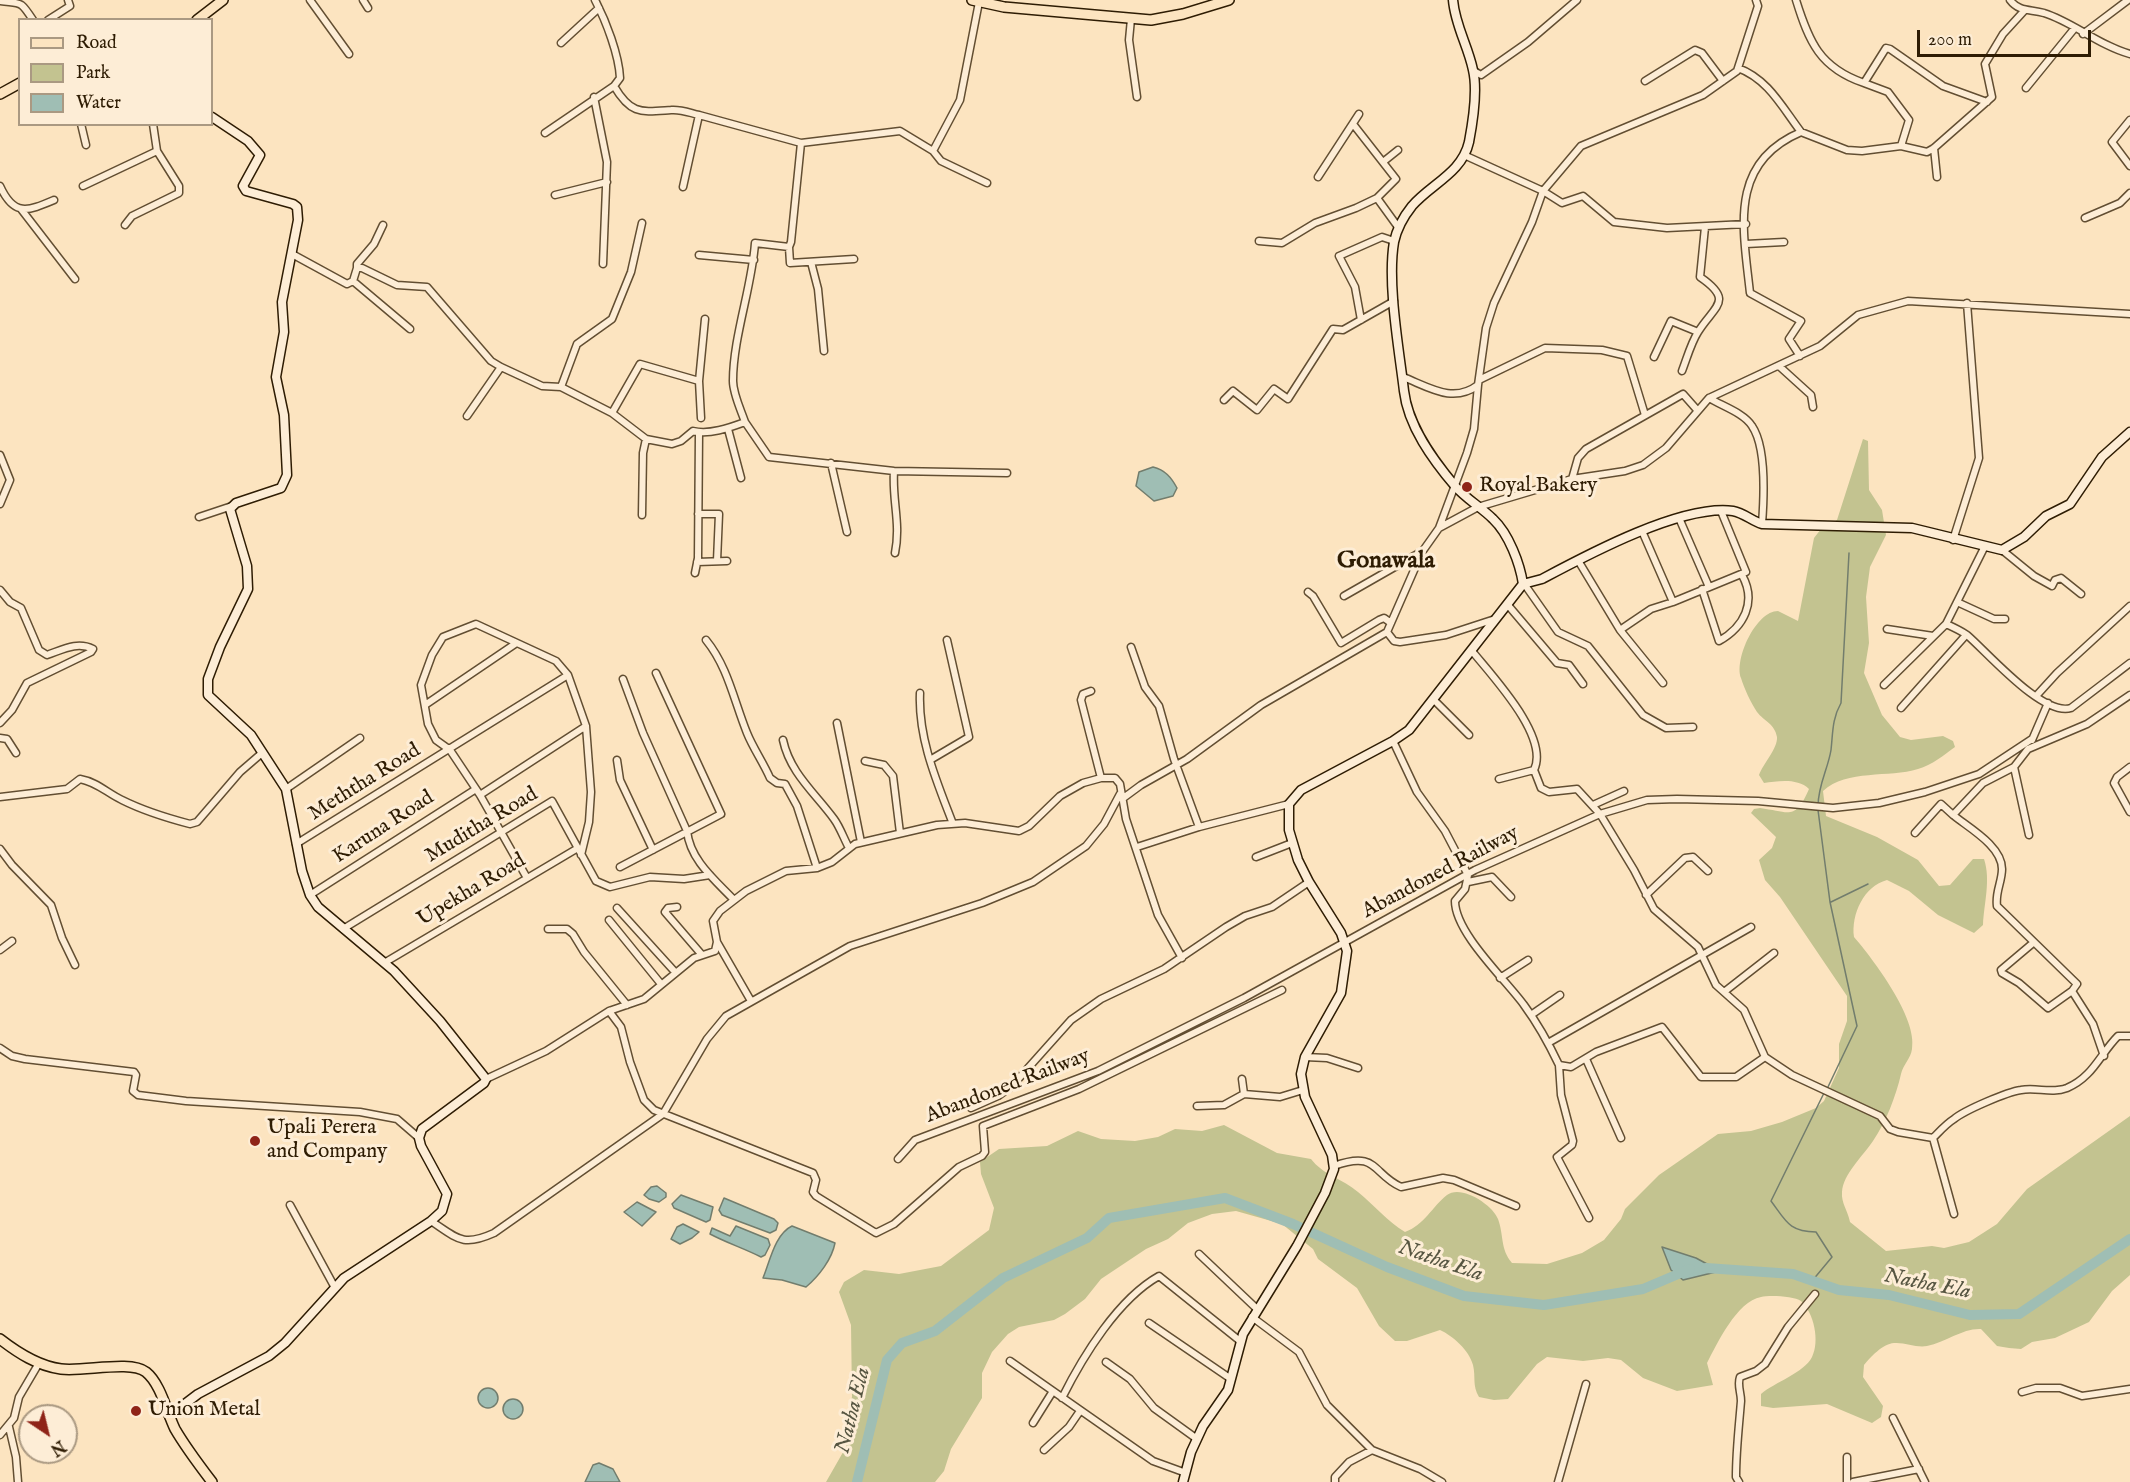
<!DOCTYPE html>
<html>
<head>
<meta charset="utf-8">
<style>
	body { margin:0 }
	#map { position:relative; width:2130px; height:1482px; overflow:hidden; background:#fce4c0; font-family:"IM FELL English",serif }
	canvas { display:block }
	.legend { position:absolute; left:18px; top:18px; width:195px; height:108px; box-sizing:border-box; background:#fdedd6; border:2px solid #aa9982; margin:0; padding:8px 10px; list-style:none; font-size:18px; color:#2e1c03 }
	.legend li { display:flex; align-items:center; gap:12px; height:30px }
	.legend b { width:30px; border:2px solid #aa9982 }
	.north { position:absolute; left:18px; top:1404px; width:60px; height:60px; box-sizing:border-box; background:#fdedd6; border:2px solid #aa9982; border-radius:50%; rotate:145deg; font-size:16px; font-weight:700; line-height:24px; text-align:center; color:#2e1c03 }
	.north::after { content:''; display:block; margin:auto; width:21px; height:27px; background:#8f2418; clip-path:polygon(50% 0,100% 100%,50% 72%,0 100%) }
	.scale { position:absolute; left:1917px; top:30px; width:174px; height:27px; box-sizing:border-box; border:3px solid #2e1c03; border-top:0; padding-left:8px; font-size:18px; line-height:21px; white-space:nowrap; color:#2e1c03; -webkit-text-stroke:4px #fdedd6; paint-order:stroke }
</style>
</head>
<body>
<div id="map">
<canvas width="2130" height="1482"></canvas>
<ul class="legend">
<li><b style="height:8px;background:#fce4c0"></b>Road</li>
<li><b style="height:16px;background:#c3c390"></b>Park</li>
<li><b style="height:16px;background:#9fbeb4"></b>Water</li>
</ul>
<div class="north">N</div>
<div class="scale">200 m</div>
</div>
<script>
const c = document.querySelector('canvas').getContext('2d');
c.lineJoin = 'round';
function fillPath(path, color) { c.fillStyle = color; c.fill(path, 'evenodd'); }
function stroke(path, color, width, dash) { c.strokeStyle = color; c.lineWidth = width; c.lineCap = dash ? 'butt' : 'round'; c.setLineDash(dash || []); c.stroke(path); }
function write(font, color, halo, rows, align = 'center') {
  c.font = font + ' "IM FELL English",serif'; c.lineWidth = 6; c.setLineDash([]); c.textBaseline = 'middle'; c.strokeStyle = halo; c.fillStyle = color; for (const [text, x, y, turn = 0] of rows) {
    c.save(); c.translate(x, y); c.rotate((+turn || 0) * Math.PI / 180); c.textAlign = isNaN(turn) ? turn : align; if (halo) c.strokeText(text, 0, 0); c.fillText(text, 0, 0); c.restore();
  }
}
const green = new Path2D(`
	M1863,439L1868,441L1869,490L1882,510L1886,535L1870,567L1866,597L1869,643L1864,673L1882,715L1900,737L1911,740L1943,736L1953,741L1955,747C1944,755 1932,765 1918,769C1889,778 1847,769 1823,791L1826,816L1877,837L1918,860L1939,886L1950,885L1973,859H1984C1991,880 1984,903 1983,925L1974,933L1938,915L1909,891L1887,880C1864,886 1851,914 1854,937C1873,959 1918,1018 1912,1049C1911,1058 1903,1065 1901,1074C1896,1096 1886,1122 1873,1141C1863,1156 1843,1174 1842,1192C1841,1203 1848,1211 1850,1222L1886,1251L1932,1246L1944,1248L1969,1242L1997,1224L2027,1189L2130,1116V1275L2112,1291L2089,1322L2055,1338L2032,1342L2021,1349L2009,1348L1997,1346L1981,1329C1963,1328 1946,1342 1927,1346C1916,1348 1905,1342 1894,1343C1882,1344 1871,1357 1864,1365L1863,1377L1883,1406L1881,1417L1872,1423L1827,1404L1773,1408L1761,1406V1394C1775,1382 1804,1373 1812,1357C1820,1341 1814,1313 1801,1301C1794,1296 1769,1295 1761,1297C1737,1301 1717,1344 1707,1363L1713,1385L1677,1391L1643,1378L1621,1360L1608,1358L1583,1361L1547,1357L1537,1364L1508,1399L1494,1400L1479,1397C1472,1385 1476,1378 1473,1365C1469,1350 1453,1336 1440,1330L1407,1341H1395L1379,1326L1357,1288L1318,1259L1313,1249L1282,1224L1236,1211L1212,1214L1188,1223L1168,1239L1146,1249L1101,1279L1085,1299L1065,1314L1054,1320L1019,1327L1008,1334L992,1352L982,1373V1398L951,1449L944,1471L935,1482H826L846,1447V1420L852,1397L851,1325L839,1292L844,1282L864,1270L899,1274L941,1266L989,1230L994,1208L981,1174L980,1162L999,1149L1047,1146L1078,1131L1101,1139L1135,1141L1158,1137L1175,1129L1202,1131L1224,1125L1277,1153L1311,1159C1323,1175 1343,1179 1358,1192C1374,1205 1387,1221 1405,1232C1424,1225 1432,1207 1447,1195C1461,1184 1493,1205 1498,1219C1504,1235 1500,1249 1512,1263L1547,1264L1582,1253L1604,1240L1621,1219L1625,1209L1659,1175L1718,1134L1751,1131L1782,1122L1816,1108L1824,1101L1839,1068V1044L1847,1021V996L1780,897L1765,880L1759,860L1772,848L1776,837L1751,813L1754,809L1760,808C1790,812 1795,821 1809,789C1798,778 1778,781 1764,783L1759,775C1763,764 1778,748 1777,737C1775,724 1764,721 1757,712C1751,703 1744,688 1741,678C1734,659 1756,611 1778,611L1798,621L1814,538L1821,529L1837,520Z`);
const water = new Path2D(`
	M1153,467C1165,470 1171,477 1177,488L1173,496L1154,501L1136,486L1139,472Z
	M657,1186L666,1193V1197L659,1202L649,1199L644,1195L651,1187Z
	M681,1195L713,1207L710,1220L706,1222L674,1208L672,1204Z
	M724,1198L774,1219L778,1223L776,1230L770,1233L722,1215L719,1210Z
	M637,1202L656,1212L642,1226L624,1212Z
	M683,1224L699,1232L692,1238L680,1244L671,1239L677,1227Z
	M736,1226L768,1239L770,1245L765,1255L761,1257C743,1248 727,1243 710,1234L712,1228L730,1236Z
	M792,1226L835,1243C832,1259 819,1276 806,1287L782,1280L763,1278C770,1261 775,1234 792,1226Z
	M1662,1247L1696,1258L1720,1271L1683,1280L1671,1270Z
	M478 1398a10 10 0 1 1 20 0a10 10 0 1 1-20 0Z
	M503 1409a10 10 0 1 1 20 0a10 10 0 1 1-20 0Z
	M599,1463L613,1469L620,1482H585L593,1465Z`);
const stream = new Path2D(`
	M1818,806C1818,785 1828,769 1831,750C1833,732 1832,719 1841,703L1849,553
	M1818,810L1830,902L1857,1026L1827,1089
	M1831,902L1868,884
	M1812,1281L1832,1257L1816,1232C1789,1232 1786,1221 1771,1201L1824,1093`);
const river = new Path2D(`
	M1706,1268L1793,1274L1839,1290L1889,1295L1970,1315L2019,1314L2130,1239
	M857,1482L887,1360L902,1343L935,1331L1003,1278L1087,1238L1109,1218L1225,1198L1293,1224L1387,1267L1464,1296L1544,1305L1643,1289L1690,1269`);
const street = new Path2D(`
	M310,0L349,54
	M363,0L368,8
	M1796,0C1809,42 1820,68 1864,83L1886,48L1890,49L1943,86L1987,102
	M2010,0C2019,12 2030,9 2044,13C2073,22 2098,45 2130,54
	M0,1C22,4 20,0 33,20
	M979,2L960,100L933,151L941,161L987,183
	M1131,19L1129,40L1137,97
	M48,20L70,6L68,0
	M2083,34L2128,0
	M561,43L599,8
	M1738,68C1768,79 1782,107 1801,132
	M1474,71L1481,75L1528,42L1577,0
	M1645,81L1695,50L1702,53L1723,81
	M1864,83L1888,92L1909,120L1901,146
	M614,86C631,115 641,112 671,110C681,109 690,113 699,115
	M2026,88L2074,29
	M594,97L607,162L603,264
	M2130,120L2112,142L2130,166
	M81,124L86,145
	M1353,124L1396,179L1377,198L1398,227
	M545,133L614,86L620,78C619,55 606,21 595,0
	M801,143L900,131L933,151
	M1934,148L1937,177
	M1464,155L1543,191L1562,203L1583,196L1614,222L1667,228L1746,224
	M1383,162L1398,150
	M1318,177L1359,114
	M0,186C14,217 28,211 54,200
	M83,186L157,151
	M555,195L607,182
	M21,209L75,279
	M2085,218L2120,203L2130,193
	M125,225L132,216L179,193V186L157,151L153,124
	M1259,241L1282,243L1315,223L1356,208L1377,198
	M1746,244L1784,242
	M789,247L790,263L854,259
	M292,254L347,284L353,281L357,268H362L397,285L427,287L491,361L501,367L542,386L561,387L612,413L646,439L672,444L681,441L693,431C709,435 729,428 745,422C741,410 733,394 733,381C733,337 752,287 755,243L789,247L791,242L801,143L699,115L683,187
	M699,255L754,260
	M811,262L818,289L824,351
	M357,268V264L374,244L383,225
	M353,281L410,329
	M1361,320L1355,287L1339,256L1382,237L1394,241
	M1800,356L1789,339L1801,321L1750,293C1743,228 1728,163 1801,132L1847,150L1862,151L1901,146L1927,152L1934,148L1992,97L1985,64L2003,34L2024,11
	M1654,357L1671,321L1698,332
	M1779,366L1811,395L1813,407
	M1682,371C1687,358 1691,343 1698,332C1714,306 1735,301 1700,277L1705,227
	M1403,377C1429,387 1453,404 1478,385L1486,328L1494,303L1532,222L1543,191L1581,146L1703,95L1737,71L1758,6L1756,0
	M1479,380L1545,348L1602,350L1627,356L1645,415
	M561,387L577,344L612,319L631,272L642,223
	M1709,398C1722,406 1744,413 1752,426C1767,448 1764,498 1762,524
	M1224,400L1233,391L1257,410L1274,389L1288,399L1333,329L1343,330L1394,301
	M612,413L640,364L699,381
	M467,416L501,367
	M701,418L699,381L705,319
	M745,422L769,457L894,471L1007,473
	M728,429L741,478
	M0,455L10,480L0,504
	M831,463L847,532
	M894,471C892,501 901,523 895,553
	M1572,479L1578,458L1586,449L1683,394L1698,411
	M698,514H719L717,561
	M642,515L643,453L646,439
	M199,517L232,506
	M1679,518L1709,587
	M1439,528L1467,453L1474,429L1478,385
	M1642,531L1673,602L1746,572L1721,511
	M1953,540L1979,458L1967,303
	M1984,548L1946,624C1953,627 1961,631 1967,635C1988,653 2043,717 2071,708L2130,663
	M2002,550L2034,576L2052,586L2055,580L2061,578L2081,594
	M697,562L727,561
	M1579,562L1620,630L1663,683
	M695,573L698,558L699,433
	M1525,585L1558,632L1588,646L1643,715L1666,728L1693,727
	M1702,589L1719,641C1744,627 1757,602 1742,575
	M0,590L10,602L21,608L39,650L47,655C62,650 77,641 93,649L91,652L27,683L12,710L0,723
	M1308,592L1313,596L1341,643L1379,620L1384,618L1391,623
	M1344,596L1421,552
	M1957,602L1994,619H2005
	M1507,604L1557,663L1569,665L1583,684
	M1887,629L1933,636
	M1620,630L1651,609L1673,602
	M1387,632L1394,641L1400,642L1446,635L1492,620
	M706,640C728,667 734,701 747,733C753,748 763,762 770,778L777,783L785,784L797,806L817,868
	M1131,647L1145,687L1159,706L1174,759L1199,827
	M1472,651C1493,677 1550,737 1534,770L1541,788L1549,792L1577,789L1600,814L1634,870L1654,909L1698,947L1716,985L1744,1010L1765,1057L1792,1075L1880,1116L1890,1129L1898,1132L1933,1138C1940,1131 1946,1124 1954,1119C1965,1110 2007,1092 2021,1090C2037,1087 2051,1094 2067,1088C2093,1077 2100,1054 2118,1036H2130
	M623,679L643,733L687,831C690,860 715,880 734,900
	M1884,685L1946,624
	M1091,691L1083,694L1081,700L1101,778
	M920,693C918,739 937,782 953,824
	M2037,695L2057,673L2130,606
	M1433,699L1469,735
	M425,705L515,644
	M1901,708L1966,635
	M837,723L861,842
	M0,738L7,739L16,753
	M783,740C790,773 815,793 834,819C840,827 844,839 849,848
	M2032,740L2048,703
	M1393,741L1417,792L1445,831L1468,875L1465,889L1455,901C1455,933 1506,980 1524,1005C1538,1024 1549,1044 1559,1065L1571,1067L1596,1052L1662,1027L1701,1077H1736L1765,1057
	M617,760L620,780L653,850
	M930,760L969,737L947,640
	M865,761L884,765L893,776L900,833
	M2014,767L2029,835
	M2130,767L2117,777L2114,783L2130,812
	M1499,779L1534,770
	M286,789L360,738
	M480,795L586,726
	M0,797L67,789L80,779C97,782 107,793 122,800C144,811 167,818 190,824L197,822L240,772L262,753
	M1122,799L1141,785L1187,759L1261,705L1387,632L1422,552L1439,528L1478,507L1572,479L1625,471L1643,465L1666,448L1709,398L1820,346L1858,315L1908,301L2130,314
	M1593,805L1624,791
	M1915,833L1941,804L1953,815
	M296,844L568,675
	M1137,847L1199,827L1289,804
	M0,849L12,865L51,905L62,938L75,965
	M1256,857L1292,843
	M620,867L721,814L656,673
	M527,878L480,795L450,750L436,740L428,724L421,685L432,655L443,637L476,624L556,661L568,675L586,726L591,792L589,822L581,855
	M1468,882L1492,877L1511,897
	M310,895L476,789
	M1646,895L1685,858L1693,857L1708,871
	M677,907L668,908L665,912L702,955
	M617,908L675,972
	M609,920L661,984
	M343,929L552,801L596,881L610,887L650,877L684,879L710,875
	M548,929H567L573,934L584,952L627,1005
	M717,942L751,1001
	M2033,943L2001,970L2002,973L2019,983L2048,1008L2072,991
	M0,950L12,941
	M384,963L578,848
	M1500,978L1528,960
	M1724,992L1774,953
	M609,1011L621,1027L630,1062L644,1100L654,1110L813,1173L816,1180L813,1192L816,1196L876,1233L894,1224L959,1167L982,1156L985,1152L983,1126L1079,1089L1282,990
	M1531,1015L1560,995
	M1548,1043L1751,927
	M0,1048L12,1056L25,1059L134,1072L136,1075L133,1091L138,1095L186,1101L360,1112L397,1119L419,1138
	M2104,1056L2093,1024L2072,991L2077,984L1997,906C1995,892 2002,882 2002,869C2002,846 1969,828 1953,815L1983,783L2014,767L2028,749L2087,724L2130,695
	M1305,1057L1327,1058L1358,1068
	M1586,1059L1621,1138
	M1559,1065L1561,1095L1573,1141L1572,1145L1557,1157L1589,1218
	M486,1079L546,1051L609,1011L644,999L694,958L715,951L717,942L713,921L720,911L746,891L786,871L817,868L832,862L855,844L937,825L965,823L1019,831L1029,826L1060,796L1083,783L1101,778H1115L1120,784L1126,819L1158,915L1182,958
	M1242,1079L1244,1094L1280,1097L1303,1090
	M1197,1106L1224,1105L1244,1094
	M971,1108L998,1096L1012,1086L1071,1020L1101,999L1164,969L1226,927L1245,916L1272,907L1309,882
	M1933,1138L1954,1214
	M898,1159L915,1140L1098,1071L1244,998L1475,870L1600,814L1647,800L1677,799L1758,801L1833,808L1879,803L1925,792L1979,774L2032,739
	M1334,1166C1378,1150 1372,1174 1401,1187L1443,1178L1454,1180L1516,1206
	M290,1205L334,1286
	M431,1221C458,1239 463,1247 494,1233L663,1114L707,1039L726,1016L850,946L982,903L1033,882L1086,846L1104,824L1120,794
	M1199,1254L1257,1309
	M1252,1317L1299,1352L1327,1405L1372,1450
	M1149,1323L1231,1379
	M1010,1361L1153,1461L1186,1473
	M1106,1362L1130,1379L1154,1408L1197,1439
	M2022,1392L2036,1388H2060L2082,1396L2130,1389
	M1062,1398C1083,1356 1118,1299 1159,1276L1240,1341
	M1893,1418L1925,1482
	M1033,1423L1053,1391
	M9,1427L16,1457L18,1482
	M0,1435L14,1418L19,1397L39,1363
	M1044,1450L1069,1427L1080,1411
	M1335,1482V1477L1349,1462L1372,1450L1420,1469L1442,1482
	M1558,1482L1586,1384
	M1739,1482L1736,1477C1736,1451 1739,1426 1741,1401C1741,1392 1737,1385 1740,1377L1756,1371L1765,1364L1788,1327L1815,1294
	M1847,1482V1457
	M1853,1482L1919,1469`);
const secondary = new Path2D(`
	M1453,0C1455,25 1468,46 1473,70C1478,91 1473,121 1469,142C1462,173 1431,184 1412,206C1404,216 1397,228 1394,242C1387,283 1399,349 1404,391C1408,426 1433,460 1455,486C1466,499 1481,507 1493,519C1509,534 1520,564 1523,584
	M1523,584L1542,579C1587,555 1682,504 1733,511C1744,513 1752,521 1762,524L1912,528L2002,550L2024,537L2046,516L2070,504L2102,457L2130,432
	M169,1416L198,1394L269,1356L285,1343L344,1278L431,1221L442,1211L447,1194L421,1146L419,1138L422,1129L484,1083L486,1079L440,1021L394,971L318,907L310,895L302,871L286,789L251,735L208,695V679L220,647L248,589L247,566L230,509L236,503L281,488L287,475L284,415L276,377L284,332L282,302L298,220L297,207L293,204L246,191L243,186L260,155L248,141L212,117
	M1183,1482L1191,1452L1203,1426L1228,1390L1243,1334L1297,1246L1325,1193L1334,1169L1332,1155L1305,1097L1301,1074L1305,1057L1341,993L1347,951L1341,933L1309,882L1298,860L1289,830V804L1301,790L1393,741L1409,730L1523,584`);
const primary = new Path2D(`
	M972,0L1004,7L1151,20L1183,14L1229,0
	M197,20L223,0
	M0,94L20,83
	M0,1339C18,1353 38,1366 61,1369C84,1372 130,1360 146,1372C161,1384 167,1413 175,1429C186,1448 199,1465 212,1482`);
const markers = [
	[1467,487,6,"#8f2418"],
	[255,1141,6,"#8f2418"],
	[136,1411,6,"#8f2418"]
];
const poiNames = [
	["Royal Bakery",1479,487],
	["Upali Perera",267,1129],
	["and Company",267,1153],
	["Union Metal",148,1411]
];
const streetNames = [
	["Meththa Road",365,783,-32],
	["Muditha Road",482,826,-31],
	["Karuna Road",384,828,-33],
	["Abandoned Railway",1441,873,-28],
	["Upekha Road",472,891,-31],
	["Abandoned Railway",1008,1087,-21]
];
const waterNames = [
	["Natha Ela",1440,1262,19],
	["Natha Ela",1927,1285,11],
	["Natha Ela",854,1411,-76]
];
const quarterNames = [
	["Gonawala",1386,562]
];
fillPath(green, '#c3c390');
fillPath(water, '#9fbeb4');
stroke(water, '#727d6d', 1.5);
stroke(stream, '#727d6d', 1.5);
stroke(river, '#9fbeb4', 10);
stroke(street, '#624e32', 9);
stroke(secondary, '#2e1c03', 11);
stroke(primary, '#2e1c03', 12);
stroke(street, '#fdedd6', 6);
stroke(secondary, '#fdedd6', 8);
stroke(primary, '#fce4c0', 9);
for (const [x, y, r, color] of markers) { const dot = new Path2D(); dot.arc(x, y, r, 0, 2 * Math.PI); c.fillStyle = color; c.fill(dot); stroke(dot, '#fdedd6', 2); }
write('21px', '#2e1c03', '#fdedd6', poiNames, 'left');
write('21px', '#2e1c03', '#fdedd6', streetNames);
write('italic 22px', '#565541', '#fdedd6', waterNames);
write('bold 24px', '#2e1c03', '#fdedd6', quarterNames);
</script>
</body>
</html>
